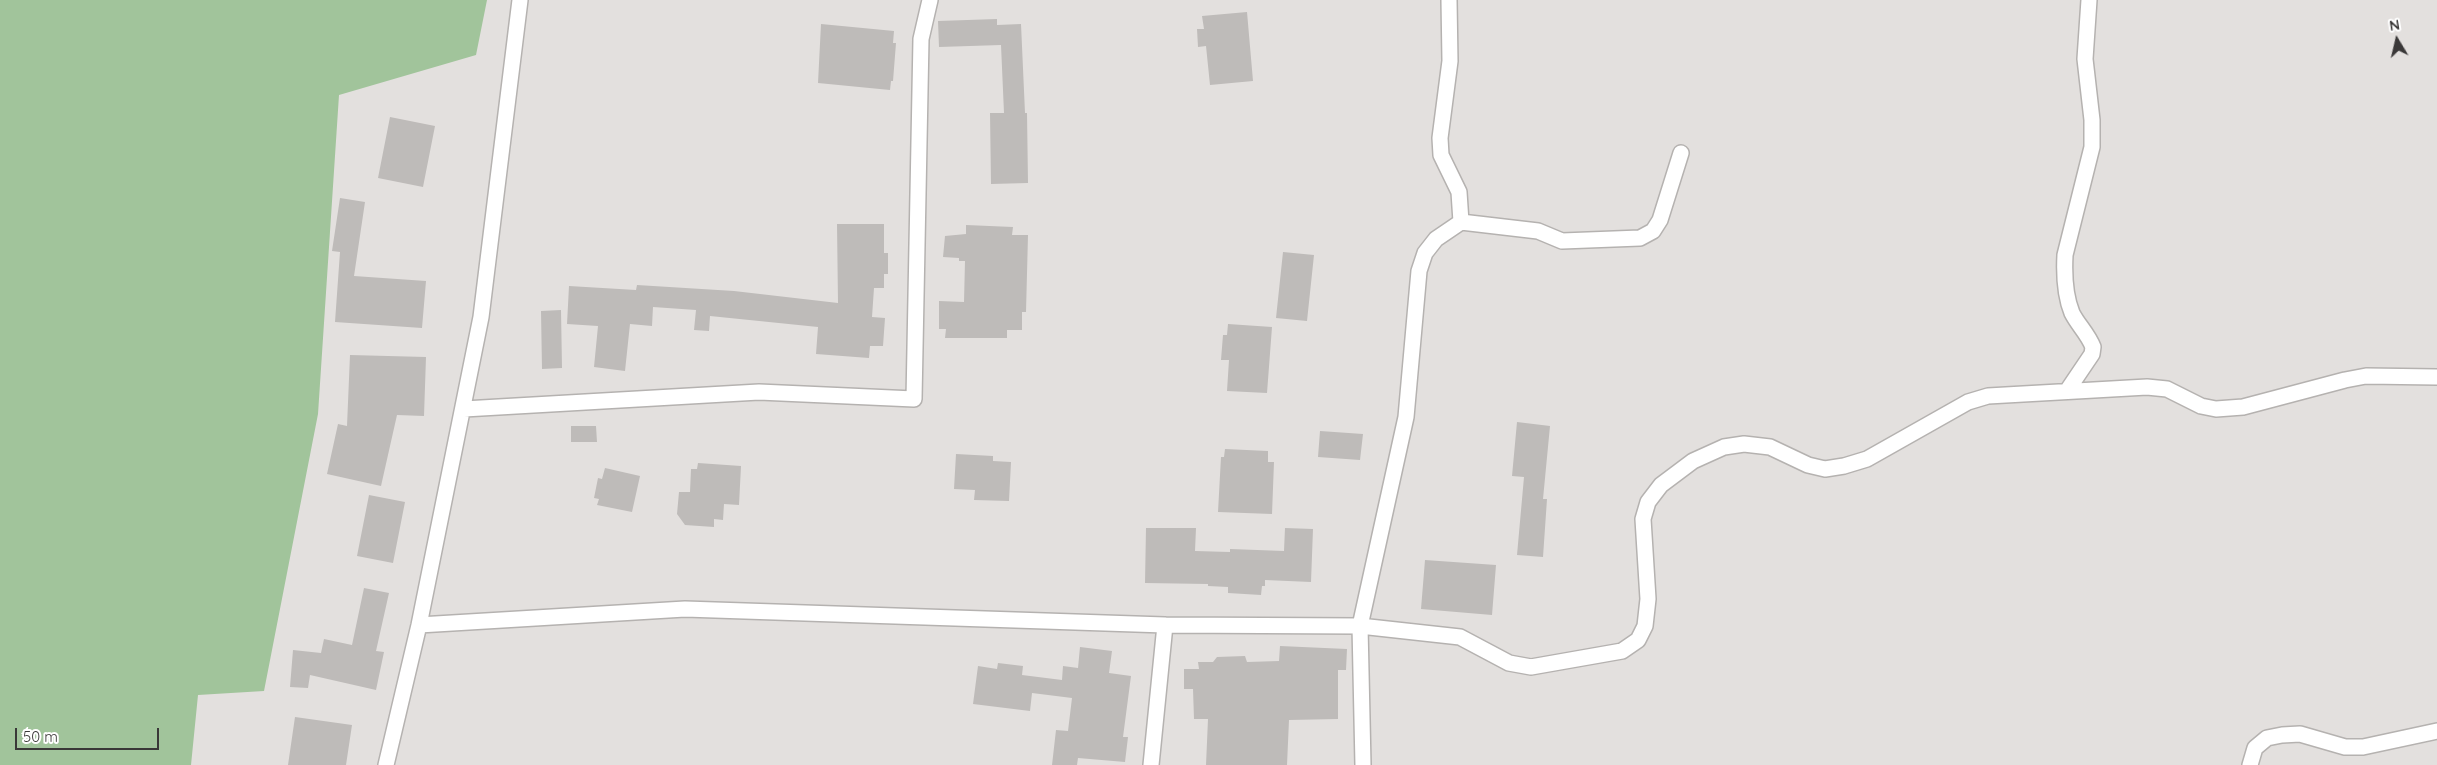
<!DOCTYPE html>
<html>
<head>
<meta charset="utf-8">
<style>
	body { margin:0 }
	#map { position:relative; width:2437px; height:765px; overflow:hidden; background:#e3e0de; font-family:Quicksand,sans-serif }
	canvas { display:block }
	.north { position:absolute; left:2372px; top:15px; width:50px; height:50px; -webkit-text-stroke:4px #fff; paint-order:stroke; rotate:351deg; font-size:14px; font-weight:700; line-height:20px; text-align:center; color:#3a3838 }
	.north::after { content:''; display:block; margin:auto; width:18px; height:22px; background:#3a3838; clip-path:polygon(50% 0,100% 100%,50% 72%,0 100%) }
	.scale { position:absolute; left:15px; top:728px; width:144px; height:22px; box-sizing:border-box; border:2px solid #3a3838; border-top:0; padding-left:6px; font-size:15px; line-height:18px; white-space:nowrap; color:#3a3838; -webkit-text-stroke:4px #fff; paint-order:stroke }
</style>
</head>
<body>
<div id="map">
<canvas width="2437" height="765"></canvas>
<div class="north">N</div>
<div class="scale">50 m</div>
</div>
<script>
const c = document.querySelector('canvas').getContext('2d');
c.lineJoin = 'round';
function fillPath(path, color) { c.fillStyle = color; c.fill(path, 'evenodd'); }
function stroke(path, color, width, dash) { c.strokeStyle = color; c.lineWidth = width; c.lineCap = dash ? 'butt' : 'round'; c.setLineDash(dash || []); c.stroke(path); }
const green = new Path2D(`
	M0,0H487L476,55L339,95L318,414L264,691L198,695L191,765H0Z`);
const building = new Path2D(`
	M1247,12L1253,81L1210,85L1206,46L1198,47L1197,29H1204L1202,16Z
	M997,19V25L1021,24L1025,113H1027L1028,183L991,184L990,113H1004L1001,45L939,47L938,21Z
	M821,24L894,31L893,43H896L893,81H891L890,90L818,83Z
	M390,117L435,126L423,187L378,178Z
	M340,198L365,202L354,276L426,281L422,328L335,322L340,252L332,251Z
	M837,224H884V253H888V274H884V288H874L872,317L885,318L883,346H870L869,358L816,354L818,327L710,316L709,331L694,330L696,310L653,307L652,326L630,324L625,371L594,367L598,326L567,324L569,286L636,290L637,285L734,291L838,303Z
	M966,225L1013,227L1012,235H1028L1026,312H1022V330H1007V338H945L946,329H939V301L964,302L965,261H959V258L943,257L945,236L966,234Z
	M1283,252L1314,255L1307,321L1276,318Z
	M561,310L562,368L542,369L541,311Z
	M1228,324L1272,327L1267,393L1227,391L1229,360H1221L1223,335H1227Z
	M350,355L426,357L424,416L397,415L381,486L327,474L338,424L347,426Z
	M1517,422L1550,426L1543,499H1547L1543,557L1517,555L1524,477L1512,476Z
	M571,426H596L597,442H571Z
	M1320,431L1363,434L1360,460L1318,457Z
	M1225,449L1268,451V462H1274L1272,514L1218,512L1221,457H1224Z
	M956,454L993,456V461L1011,462L1009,501L974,500L975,490L954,489Z
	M698,463L741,466L739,505L724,504L723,520L714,519V527L685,525L677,514L679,492H690L691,469H697Z
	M605,468L640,476L632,512L597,505L599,499L594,498L598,478L602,479Z
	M369,495L405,502L393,563L357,556Z
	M1146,528H1196L1195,551L1230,552V549L1284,551L1285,528L1313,529L1311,582L1265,580V586H1262L1261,595L1228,593V587L1208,586V584L1145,583Z
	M1425,560L1496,565L1492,615L1421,609Z
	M364,588L389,593L376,651L384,652L376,690L310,675L308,688L290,687L293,650L321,653L324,639L352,645Z
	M1280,646L1347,649L1346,670H1338V719L1289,720L1287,765H1206L1208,719H1194L1193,689H1184V669H1199L1198,662H1213L1217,657L1245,656L1247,662L1279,661Z
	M1080,647L1112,651L1109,673L1131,676L1123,737H1128L1125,762L1078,758L1077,765H1052L1056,730L1068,731L1072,698L1032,693L1030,711L973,704L978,666L997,669L998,663L1023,666L1022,675L1062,680L1063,666L1078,668Z
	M295,717L352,725L346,765H288Z`);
const street = new Path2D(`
	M1449,0L1450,61L1440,138L1441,155L1459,192L1461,222
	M2067,391L2092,354L2093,347C2088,334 2078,325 2072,313C2065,296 2064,274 2065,255L2092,147V120L2085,59L2089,0
	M464,409L759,392L914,399L921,39L930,0
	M419,625L685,609L1165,625L1360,626L1460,637L1509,663L1531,667L1622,651L1638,640L1645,626L1648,599L1643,519L1648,502L1661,485L1693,461L1724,447L1744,444L1770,447L1808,465L1825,469L1844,466L1867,459L1968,402L1988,396L2147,387L2167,389L2201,406L2216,409L2243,407L2345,380L2366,376L2437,377
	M386,765L419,625L481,317L520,0
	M1151,765L1165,625
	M1363,765L1360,626L1406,417L1419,271L1425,253L1436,239L1461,222L1538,231L1562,241L1640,238L1653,231L1660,220L1681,153
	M2250,765L2255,748L2267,738L2282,735L2300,734L2345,747H2363L2437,731`);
fillPath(green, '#a1c49b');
fillPath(building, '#bebbb9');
stroke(street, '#b5b2b0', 18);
stroke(street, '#fff', 15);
</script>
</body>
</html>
